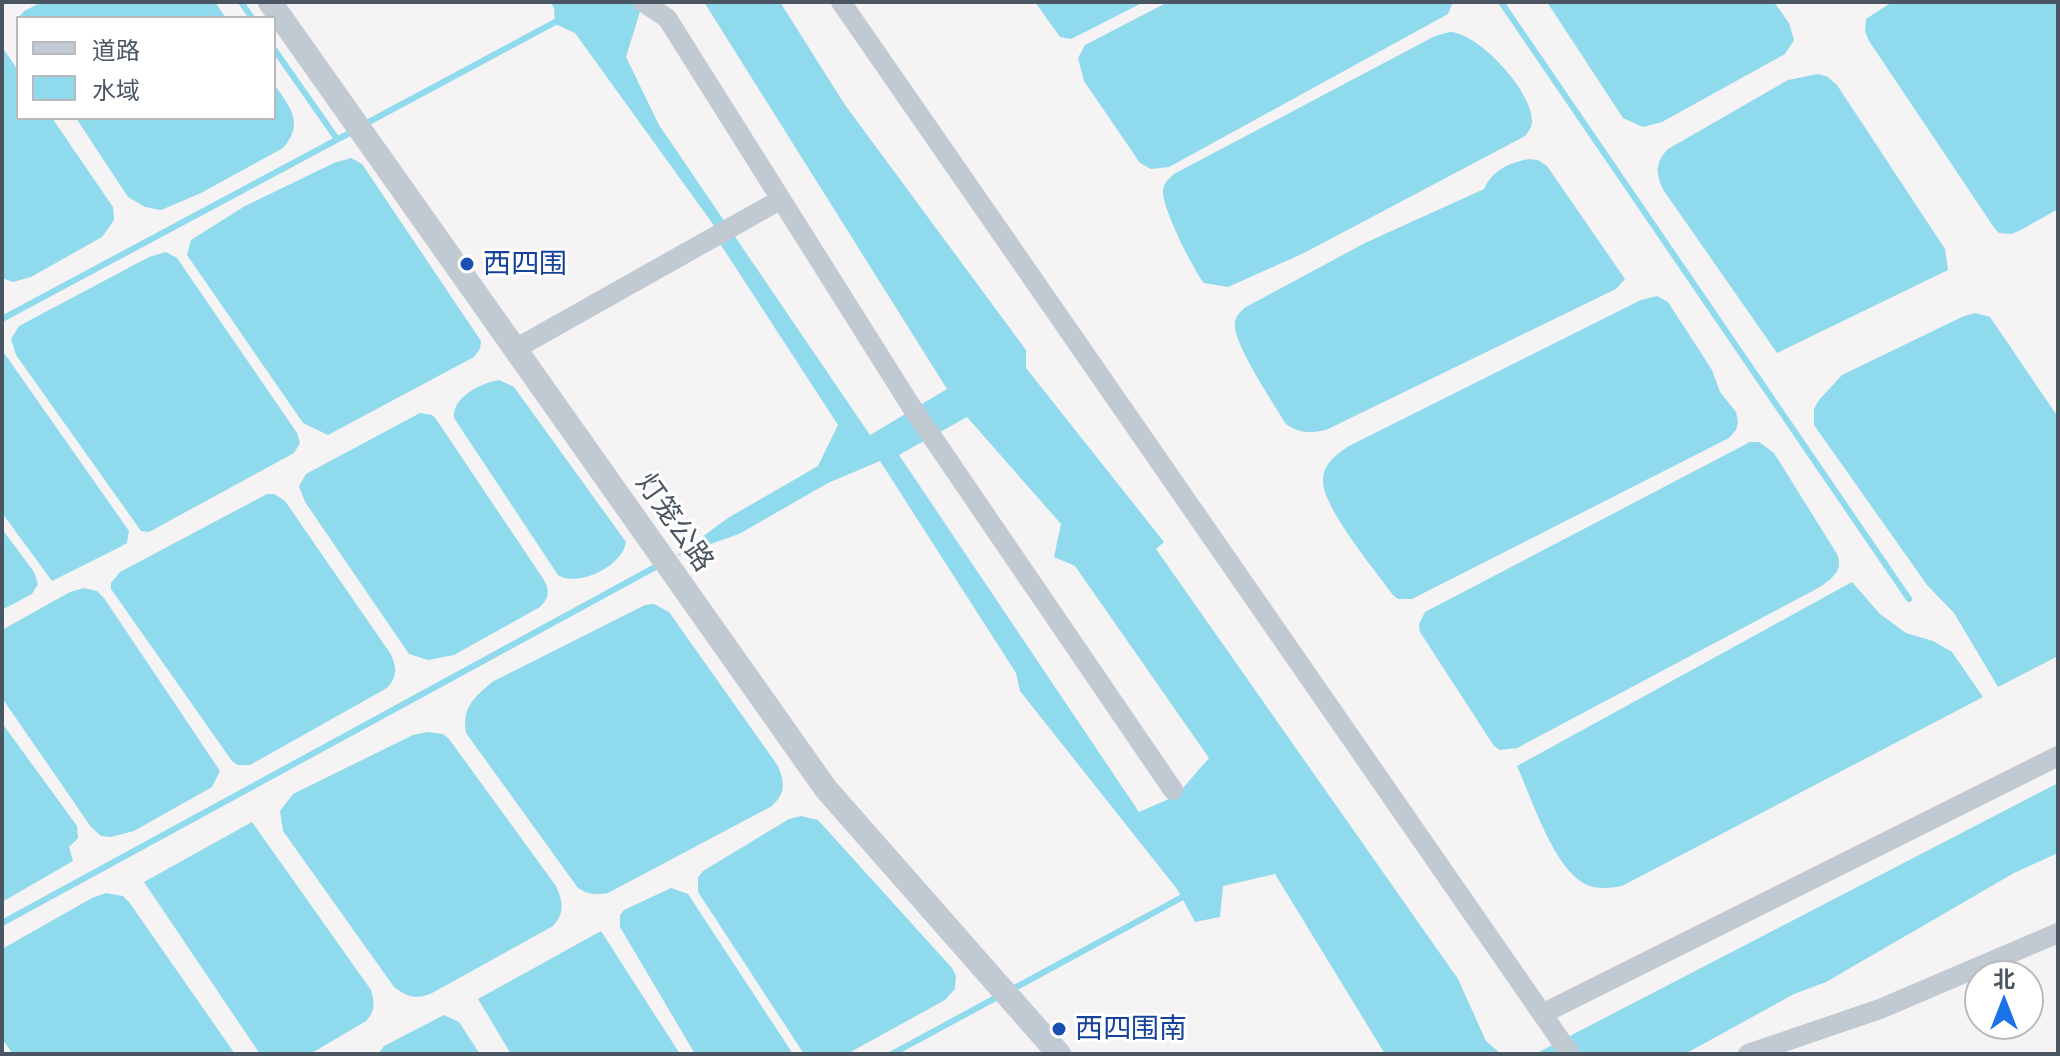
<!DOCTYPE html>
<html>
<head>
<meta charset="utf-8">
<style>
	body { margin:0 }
	#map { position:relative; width:2060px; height:1056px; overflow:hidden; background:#f5f3f3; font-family:Barlow,"Noto Sans SC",sans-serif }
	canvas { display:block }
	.frame { position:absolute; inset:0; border:4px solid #4a5661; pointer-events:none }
	.legend { position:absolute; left:16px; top:16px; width:260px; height:104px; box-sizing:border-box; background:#fff; border:2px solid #b7bbc0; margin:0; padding:10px 14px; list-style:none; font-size:24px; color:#4a5661 }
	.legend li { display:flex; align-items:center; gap:16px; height:40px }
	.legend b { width:40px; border:2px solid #b7bbc0 }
	.north { position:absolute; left:1964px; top:960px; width:80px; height:80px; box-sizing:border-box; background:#fff; border:2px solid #b7bbc0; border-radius:50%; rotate:0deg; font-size:22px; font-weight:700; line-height:32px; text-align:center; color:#4a5661 }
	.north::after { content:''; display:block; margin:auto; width:28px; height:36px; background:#1a73e8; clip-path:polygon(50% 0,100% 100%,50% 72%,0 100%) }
</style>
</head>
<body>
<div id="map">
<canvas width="2060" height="1056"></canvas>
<div class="frame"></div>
<ul class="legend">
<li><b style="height:10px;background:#c1cad2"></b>道路</li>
<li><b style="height:22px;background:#90daee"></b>水域</li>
</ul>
<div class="north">北</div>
</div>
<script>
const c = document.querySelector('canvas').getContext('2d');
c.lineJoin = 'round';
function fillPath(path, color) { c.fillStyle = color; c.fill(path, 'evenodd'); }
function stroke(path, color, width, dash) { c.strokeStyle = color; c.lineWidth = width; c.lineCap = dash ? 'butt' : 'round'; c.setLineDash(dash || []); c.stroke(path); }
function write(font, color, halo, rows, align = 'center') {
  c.font = font + ' Barlow,"Noto Sans SC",sans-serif'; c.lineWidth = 6; c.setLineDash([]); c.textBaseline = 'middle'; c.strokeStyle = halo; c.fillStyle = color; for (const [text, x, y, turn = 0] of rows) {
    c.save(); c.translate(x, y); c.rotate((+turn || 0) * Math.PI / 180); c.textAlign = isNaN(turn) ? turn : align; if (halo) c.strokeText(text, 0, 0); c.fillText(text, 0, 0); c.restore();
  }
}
const water = new Path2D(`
	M42,2H215L226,18H18L24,11Z
	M550,2H643L626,57L659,125L870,435L947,389L704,2H780L845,105L1026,350V368L1164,542L1156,549L1458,979L1486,1041L1501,1054H1385L1275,874L1223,886L1220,917L1195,922L1177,889L1020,691L1016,673L880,461L828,483L739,534L676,556L728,518L818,466L838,425L719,242L715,227L575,33L555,24L554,8ZM967,417L1061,524L1054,557L1075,566L1209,758L1176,796L1139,812L899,455Z
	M1035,2H1144L1071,39L1060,37Z
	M1168,2H1453L1448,14L1169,167L1151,169L1140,163L1084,81L1078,58L1085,45Z
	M1547,2H1774L1789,23L1794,40L1785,54L1662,122L1643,127L1623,118Z
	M1892,2H2058V209L2021,230L2011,234L1999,233L1995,229L1869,41L1865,31L1866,19Z
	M1450,32C1479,33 1531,91 1532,119C1533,126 1529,131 1525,136L1304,253L1228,287L1204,283C1193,269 1161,206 1163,190C1164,182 1169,179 1174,174L1435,36Z
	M2,47L18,70V118H52L113,207L114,220L102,237L31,277L13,282L2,278Z
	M1818,74L1828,77L1837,85L1945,249L1948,270L1777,353L1664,191C1656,175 1654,163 1668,149L1788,80Z
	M274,84C290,107 305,123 283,148L201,193L161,210L145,207L128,197L76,118H274Z
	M351,158L362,164L481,341L480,349L474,357L328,435L303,423L187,255L191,240L245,206L334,163Z
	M1529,159L1538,160L1547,166L1625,279L1616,289L1326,430C1310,433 1300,434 1286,424C1275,405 1231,341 1235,322C1236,315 1241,311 1246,307L1365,243L1484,189C1493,170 1508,163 1529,159Z
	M166,252L177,258L297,433L300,443L294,453L149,532L141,531L16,355L11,339L19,326L149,257Z
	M1657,296L1668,302L1712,370L1720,392L1736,412L1738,422L1736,430L1729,438L1412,599H1398L1393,595C1376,571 1321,506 1323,479C1324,463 1337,454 1349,446L1641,300Z
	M1975,313L1990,317L2058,417V656L1998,687L1954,613L1927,585L1814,425V409L1819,400L1842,375L1964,316Z
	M2,350L129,531L127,543L120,547L52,581L2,513Z
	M499,380L514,387L626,542C623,566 578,588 558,575L454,418C452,397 481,383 499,380Z
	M420,413L432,415L436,419L544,580C550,591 549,598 540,607L454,655L428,660L409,654L305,502L299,486L306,474Z
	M1750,442H1759L1774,453L1837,554C1844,571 1832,578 1820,587L1517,748L1500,750L1494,746L1420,632L1419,624L1425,612Z
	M267,494H274L285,501L390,653C397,667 398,676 387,688L250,765H238L232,761L111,589V583L120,572Z
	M2,529L34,572L38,584L32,594L2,610Z
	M1852,582L1880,614L1906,633L1933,641L1952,652L1983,697L1622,886C1610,888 1597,890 1585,884C1553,867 1532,799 1517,766Z
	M84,588L97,591L104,598L220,771L212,787L134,831L111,837L101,836L91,827L2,698V630L70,592Z
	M654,604L669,612L778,766C785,784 786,792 772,806L608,893C596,895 589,895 578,888L466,733C462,707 473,699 492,682L645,605Z
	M2,723L77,826L78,838L69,847L73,861L2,902Z
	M427,732L443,734L449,739L556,886C563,902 565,913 553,926L434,992C418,1000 408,998 394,987L283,831L280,811L293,794L413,735Z
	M2058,783V853L2014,873L1826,982L1794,994L1685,1054H1535Z
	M801,816L818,820L952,968L956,976L955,989L945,1000L847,1054H804L698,892V877L703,871L789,819Z
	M252,822L371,990C375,1003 375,1012 366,1021L310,1054H260L144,882Z
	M671,888L688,894L793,1054H695L620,927V915L624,910Z
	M106,893L123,896L129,902L235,1054H13L2,1039V949L92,898Z
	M601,931L680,1054H511L478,999Z
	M444,1015L459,1022L480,1054H378L384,1046Z`);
const stream = new Path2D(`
	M241,2L252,18
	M1501,2L1909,599
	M274,49L337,139
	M365,124L559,20
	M2,319L355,130
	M2,923L659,565
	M1011,990L1188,894
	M892,1054L1001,995`);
const minor = new Path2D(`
	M643,2L667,18L911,406L1173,790
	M841,2L1570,1054
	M515,349L778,201
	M1544,1013L2058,756
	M1748,1054L1880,1009L2058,933`);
const tertiary = new Path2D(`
	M270,2L826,789L1059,1054`);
const markers = [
	[467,264,8,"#1a4fb4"],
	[1059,1029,8,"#1a4fb4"]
];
const transitNames = [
	["西四围",483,264],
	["西四围南",1075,1029]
];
const streetNames = [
	["灯笼公路",675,522,55]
];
fillPath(water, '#90daee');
stroke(stream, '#90daee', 6);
stroke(minor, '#c1cad2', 20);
stroke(tertiary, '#c1cad2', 24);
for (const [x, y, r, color] of markers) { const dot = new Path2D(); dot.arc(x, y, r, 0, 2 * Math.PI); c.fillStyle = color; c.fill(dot); stroke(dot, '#fff', 3); }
write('28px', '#164399', '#fff', transitNames, 'left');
write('28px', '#4a5661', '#fff', streetNames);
</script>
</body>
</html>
